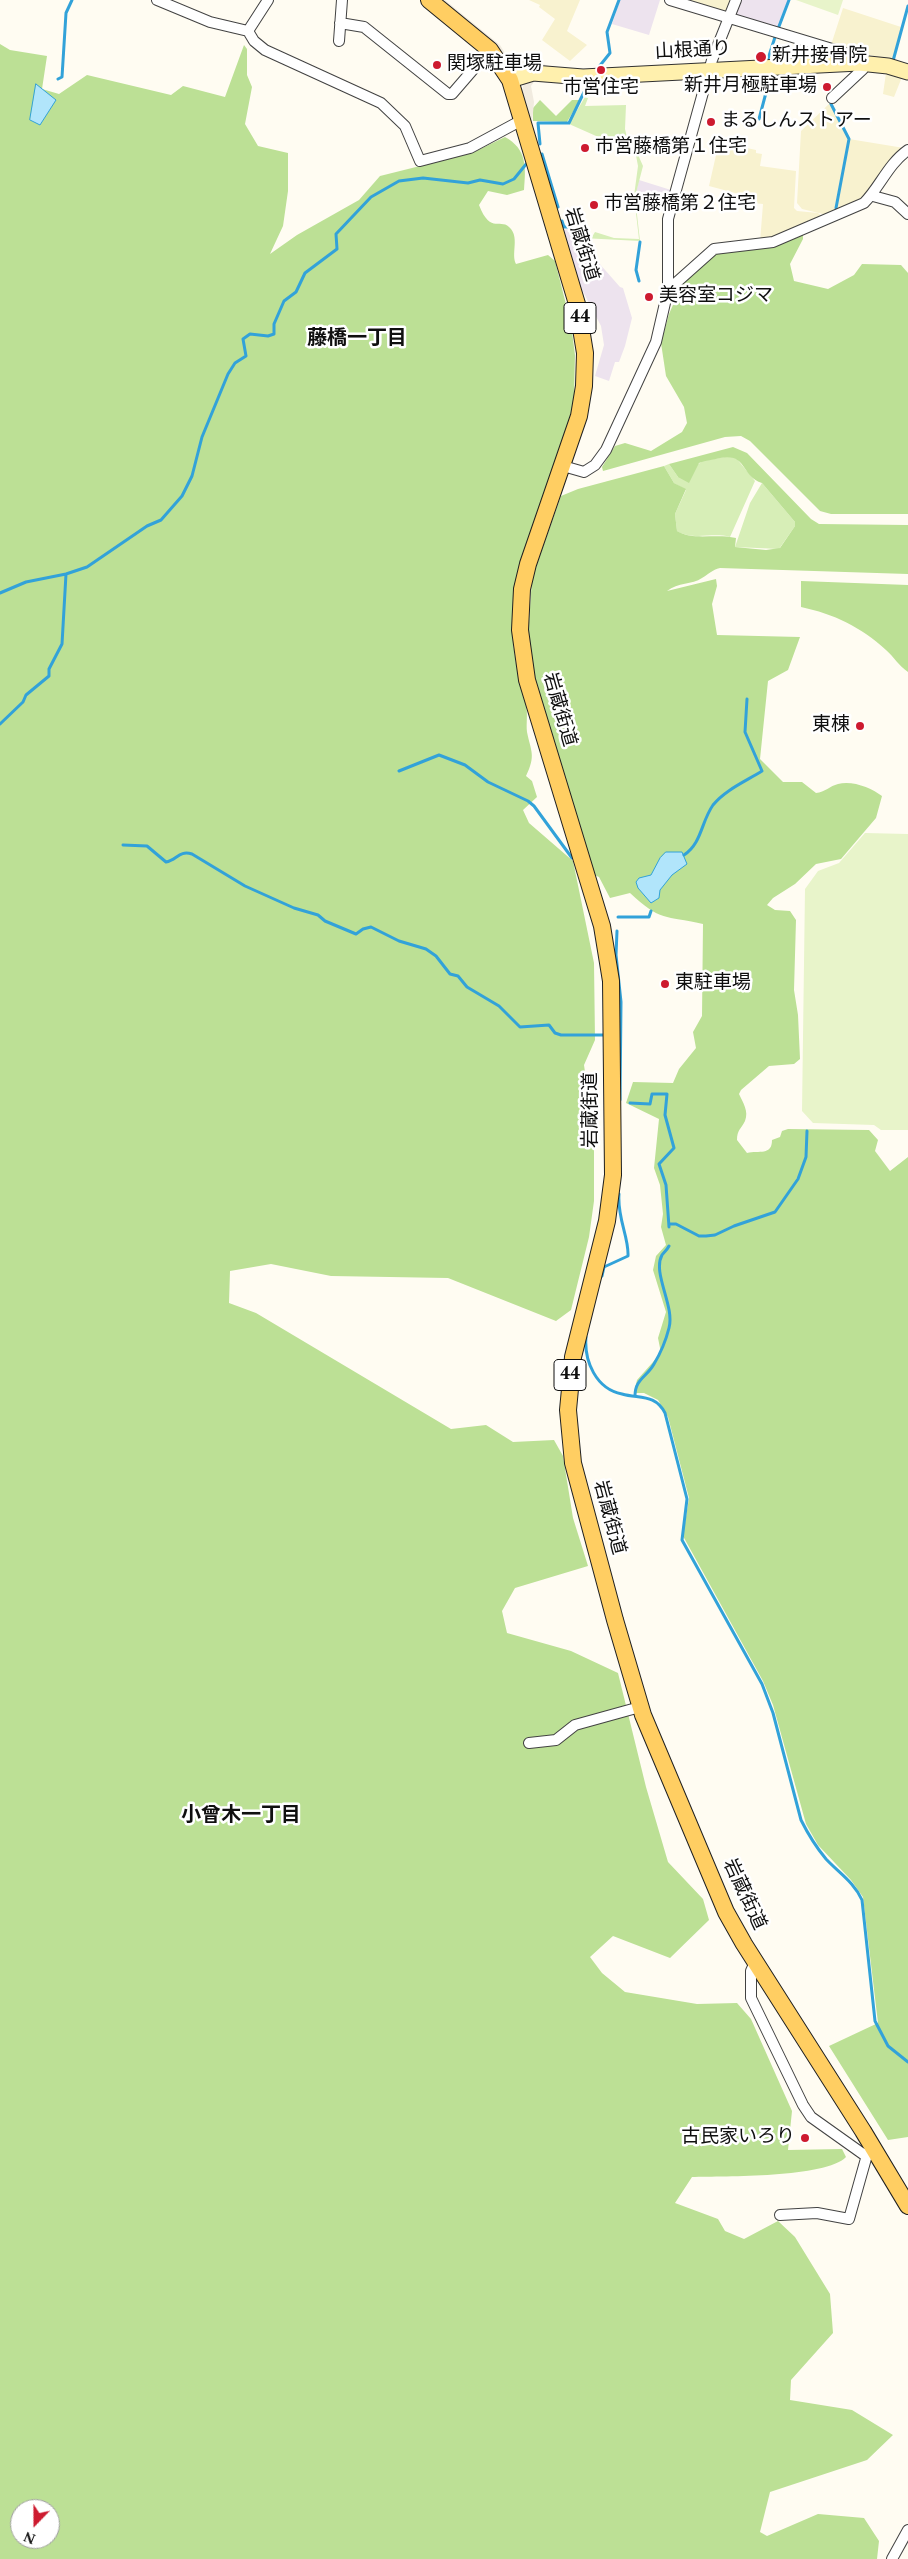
<!DOCTYPE html>
<html>
<head>
<meta charset="utf-8">
<style>
	body { margin:0 }
	#map { position:relative; width:908px; height:2559px; overflow:hidden; background:#fffcf2; font-family:Spectral,serif }
	canvas { display:block }
	.north { position:absolute; left:10px; top:2499px; width:50px; height:50px; box-sizing:border-box; background:#fff; border:1px solid #9f9f9f; border-radius:50%; rotate:202deg; font-size:14px; font-weight:700; line-height:20px; text-align:center; color:#0f0f0f }
	.north::after { content:''; display:block; margin:auto; width:18px; height:22px; background:#cd1a2f; clip-path:polygon(50% 0,100% 100%,50% 72%,0 100%) }
</style>
</head>
<body>
<div id="map">
<canvas width="908" height="2559"></canvas>
<div class="north">N</div>
</div>
<script>
const c = document.querySelector('canvas').getContext('2d');
c.lineJoin = 'round';
function fillPath(path, color) { c.fillStyle = color; c.fill(path, 'evenodd'); }
function stroke(path, color, width, dash) { c.strokeStyle = color; c.lineWidth = width; c.lineCap = dash ? 'butt' : 'round'; c.setLineDash(dash || []); c.stroke(path); }
function write(font, color, halo, rows, align = 'center') {
  c.font = font + ' Spectral,"Noto Sans JP",serif'; c.lineWidth = 5; c.setLineDash([]); c.textBaseline = 'middle'; c.strokeStyle = halo; c.fillStyle = color; for (const [text, x, y, turn = 0] of rows) {
    c.save(); c.translate(x, y); c.rotate((+turn || 0) * Math.PI / 180); c.textAlign = isNaN(turn) ? turn : align; if (halo) c.strokeText(text, 0, 0); c.fillText(text, 0, 0); c.restore();
  }
}
const industrial = new Path2D(`
	M620,0H660L649,35L612,24Z
	M742,0H788L777,29L738,17L737,13Z
	M639,180L671,190L665,211L637,209L635,197Z
	M569,229L620,287L623,288L632,318L625,346L619,362H615L609,381L595,376L604,345L601,326L578,282L561,230Z`);
const farmland = new Path2D(`
	M529,0H580L567,31L587,45L570,61L542,40L555,19L539,7L540,5Z
	M680,0H731L727,11L723,12Z
	M843,8L901,27L893,61L831,45Z
	M886,73L902,77L894,97L883,94Z
	M830,103L848,139L834,212L827,215L802,209L797,203L801,131Z
	M849,139L904,148L863,200L836,212Z
	M719,142L756,150V153L762,154L760,166L796,171L794,208L797,211L818,213L823,217L760,242L763,204L753,203L750,197L709,186Z`);
const green = new Path2D(`
	M585,97L588,98L585,106L626,105L625,129L630,151L569,124Z
	M634,145H640L639,157L643,166L635,197L640,241L582,238L579,235L592,237L595,232L614,238L639,239L634,196L638,166Z
	M730,456L737,459L755,481L730,537C712,532 693,541 677,531L675,514L686,490L674,483L664,466L669,464L678,477L703,461Z
	M762,483L795,522V526L779,549L735,547L750,503Z`);
const forest = new Path2D(`
	M0,44L10,50L47,56L42,89L59,94L87,75L171,95L183,86L225,97L244,45L247,49V75L252,87L245,124L258,146L288,153V191L283,226L270,254L297,235L359,200L380,176L472,153L505,137C527,149 526,167 524,190L507,195L488,191L479,205C491,236 501,216 511,229C519,239 511,254 516,264L548,255L555,261L571,324L575,355L574,397L571,417L519,566C512,596 510,626 515,657C517,674 523,689 526,705C528,714 526,723 527,732C531,752 536,755 526,776L532,781L537,797L523,810L529,823L573,861L594,963L595,1040L584,1065L588,1093L594,1110V1201L589,1237L571,1310L556,1321L448,1278L331,1276L271,1264L230,1271L229,1303L256,1313L451,1429L486,1425L513,1442L554,1440L563,1456L573,1518L588,1566L515,1588L502,1611L507,1633L571,1651L618,1673L646,1787L668,1862L703,1899L709,1920L670,1958L613,1936L590,1957L602,1973L625,1992L697,2004L737,2003L751,2019L792,2111L788,2150L842,2149L846,2157C826,2178 724,2176 692,2177L675,2203L718,2219L725,2231L744,2239L778,2221L795,2237L830,2294L833,2333L791,2380L790,2400L852,2410L893,2435L867,2460L770,2492L760,2532L767,2536L818,2514L864,2518L879,2541L877,2559H0ZM20,2509H50V2539H20Z
	M540,100L556,116L572,100H580L567,122L533,121V108Z
	M803,233V239L790,264L794,281L828,289L854,275L862,264L901,265L908,273V514H831L820,511L750,441L741,436L725,437L603,471L602,467L615,446L625,443L651,451L682,432L687,423L684,407L666,376L661,343L669,314L683,282L712,254Z
	M733,447L747,453L811,519L819,524L908,525V574L720,568C712,570 709,574 702,578C692,585 678,582 667,591L716,579L717,586L712,604L717,635L800,637L788,670L768,681L760,759L783,782H802L816,793C825,792 830,786 838,784C852,780 872,788 882,796L876,818L841,859L816,864L795,884L773,898L767,905L775,910L790,911L796,920L794,990L798,1015L800,1059L794,1064L769,1066L741,1090L739,1094C743,1103 749,1111 745,1121C741,1129 737,1130 737,1140L747,1153C759,1150 772,1156 772,1140L780,1137L782,1131L788,1129L869,1130L878,1140L875,1151L890,1171L908,1157V2137L888,2140L829,2046L878,2023L863,1897L851,1880L818,1845L806,1824L773,1705L763,1681L683,1536L689,1498L668,1417L658,1400L644,1393H634L637,1380L661,1353L658,1338L666,1312L653,1270L656,1256L666,1245L661,1227L663,1214L660,1185L654,1168L659,1119L626,1103L633,1082L673,1083L679,1069L696,1048L693,1032L702,1016L703,924C664,915 661,922 630,893L610,898L599,877L592,874L537,690L528,638L532,578L561,496L578,489L664,466L674,483L686,489L675,514L677,531C693,541 716,533 736,538L735,547L766,550L780,548L795,526V522L762,483C740,476 748,453 720,458C713,460 706,460 699,463L689,483L678,477L669,464Z
	M801,581L908,585V672C899,666 894,657 886,650C861,627 834,614 801,607Z`);
const pitch = new Path2D(`
	M796,0H843L838,15Z
	M865,833L908,834V1130H881L874,1125L813,1123L802,1111L805,889L818,871L839,863Z`);
const plaza = new Path2D(`
	M445,0L500,45L508,58L513,54L555,68L511,67L443,2Z
	M529,79L591,82L585,85L534,82L531,86L534,102L531,134L522,90L524,83Z`);
const water = new Path2D(`
	M36,84L56,100L40,125L30,120Z
	M666,852H682L687,864L672,875L660,890L659,898L651,903L638,888L636,882L639,878L651,875L660,858Z`);
const stream = new Path2D(`
	M778,29L789,0
	M893,61L908,6
	M767,62L776,34
	M598,68L610,53L607,32L619,0
	M58,79L62,77L66,13L72,0
	M831,104L849,139L836,208
	M759,119L767,89L761,85L764,75
	M540,144L538,123H569L587,86
	M542,154L558,207
	M562,221L564,227H570L579,239
	M639,281L636,270L640,242
	M0,593L26,582L66,574L87,567L147,526L161,520L182,496L192,476L202,437L228,374L235,363L246,356L243,339L250,334L268,336L274,334V324L284,301L296,292L305,273L337,249L336,234L371,197L399,181L423,178L468,183L480,180L503,184L514,179L527,163
	M0,724L23,702L26,695L49,676V669L62,644L66,574
	M399,771L439,755L465,765L488,782L528,801L534,806L572,858
	M123,845L147,846L166,862C177,860 179,850 192,854L245,886L294,908L318,915L325,921L356,934L363,929L371,927L399,941L426,949L436,956L450,974L458,976L467,987L499,1006L520,1027L549,1025L555,1033L561,1035H603
	M684,855C702,843 701,822 713,805C725,790 746,781 762,771L745,732L747,699
	M618,917H649L651,911
	M617,931L616,955L621,1002L620,1100
	M630,1103L650,1104L652,1094H667L665,1115L674,1148L659,1164L666,1185L669,1227
	M669,1224H676L699,1236H706L715,1235L734,1226L775,1212L798,1179L806,1157L807,1131
	M602,1276L604,1267L628,1256C629,1237 617,1218 619,1194
	M586,1337C584,1361 596,1389 622,1394C640,1399 655,1394 665,1413L687,1499L682,1540L762,1684L773,1713L801,1820C808,1834 816,1847 826,1859C839,1873 854,1882 862,1900L875,2021L888,2046L908,2062
	M635,1396C635,1379 647,1377 654,1364C660,1354 666,1340 669,1328C675,1306 652,1273 662,1255C664,1252 667,1250 669,1246`);
const street = new Path2D(`
	M157,0L210,22L248,31L254,41L265,50L381,103L405,126L420,161L470,148L522,120
	M670,0L852,55L864,64L863,69L832,98
	M340,23L364,27L448,94H452L490,50
	M248,31L268,0
	M339,41L342,0
	M873,196L895,202L908,214
	M668,290L714,249L773,242L864,203C880,187 888,164 908,150
	M563,466L584,472L595,465L606,450L656,342L668,290V219L712,60L736,0
	M529,1743L556,1740L575,1725L640,1707
	M755,1962L751,1971V1998L803,2105L811,2117L863,2154L877,2153
	M780,2215L817,2213L849,2219L867,2155
	M892,2559L908,2530`);
const secondary = new Path2D(`
	M510,80L533,73L583,77L859,63L888,66L908,72`);
const primary = new Path2D(`
	M429,0L490,50L510,80L577,304L585,353L584,386L579,416L528,564L522,589L520,630L527,680L602,926L611,981L613,1175L607,1221L573,1357L568,1410L573,1463L615,1620L643,1715L726,1912L744,1944L863,2131L908,2206`);
const markers = [
	[761,57,6,"#cd1a2f"],
	[437,65,5,"#cd1a2f"],
	[601,70,5,"#cd1a2f"],
	[827,87,5,"#cd1a2f"],
	[711,122,5,"#cd1a2f"],
	[585,148,5,"#cd1a2f"],
	[594,205,5,"#cd1a2f"],
	[649,297,5,"#cd1a2f"],
	[860,726,5,"#cd1a2f"],
	[665,984,5,"#cd1a2f"],
	[805,2138,5,"#cd1a2f"]
];
const shields = [
	[580,318,32],
	[570,1375,32]
];
const shieldNames = [
	["44",580,318],
	["44",570,1375]
];
const streetNames = [
	["山根通り",693,52,-3],
	["岩蔵街道",580,245,73],
	["岩蔵街道",558,710,74],
	["岩蔵街道",592,1110,-90],
	["岩蔵街道",608,1518,75],
	["岩蔵街道",743,1895,65]
];
const poiNames = [
	["新井接骨院",772,57],
	["関塚駐車場",447,65],
	["新井月極駐車場",817,87,"right"],
	["市営住宅",601,89,"center"],
	["まるしんストアー",721,122],
	["市営藤橋第１住宅",595,148],
	["市営藤橋第２住宅",604,205],
	["美容室コジマ",659,297],
	["東棟",850,726,"right"],
	["東駐車場",675,984],
	["古民家いろり",795,2138,"right"]
];
const neighbourhoodNames = [
	["藤橋一丁目",357,340],
	["小曾木一丁目",241,1817]
];
fillPath(industrial, '#ede3ee');
fillPath(farmland, '#f8f2cf');
fillPath(green, '#d7eeb7');
fillPath(forest, '#bce095');
fillPath(pitch, '#e8f4ca');
fillPath(plaza, '#f1ebdf');
fillPath(water, '#b1e5fb');
stroke(water, '#32a2d9', 1);
stroke(stream, '#32a2d9', 3);
stroke(street, '#424242', 12);
stroke(secondary, '#313131', 17);
stroke(primary, '#202020', 18);
stroke(street, '#fff', 10);
stroke(secondary, '#fff0ad', 15);
stroke(primary, '#ffce62', 16);
for (const [x, y, r, color] of markers) { const dot = new Path2D(); dot.arc(x, y, r, 0, 2 * Math.PI); c.fillStyle = color; c.fill(dot); stroke(dot, '#fff', 2); }
for (const [x, y, w] of shields) { const box = new Path2D(); box.roundRect(x - w / 2, y - 15.5, w, 31, 4); c.fillStyle = '#fff'; c.fill(box); stroke(box, '#0f0f0f', 1); }
write('bold 18px', '#0f0f0f', null, shieldNames);
write('19px', '#0f0f0f', '#fff', streetNames);
write('19px', '#0f0f0f', '#fff', poiNames, 'left');
write('bold 20px', '#0f0f0f', '#fff', neighbourhoodNames);
</script>
</body>
</html>
